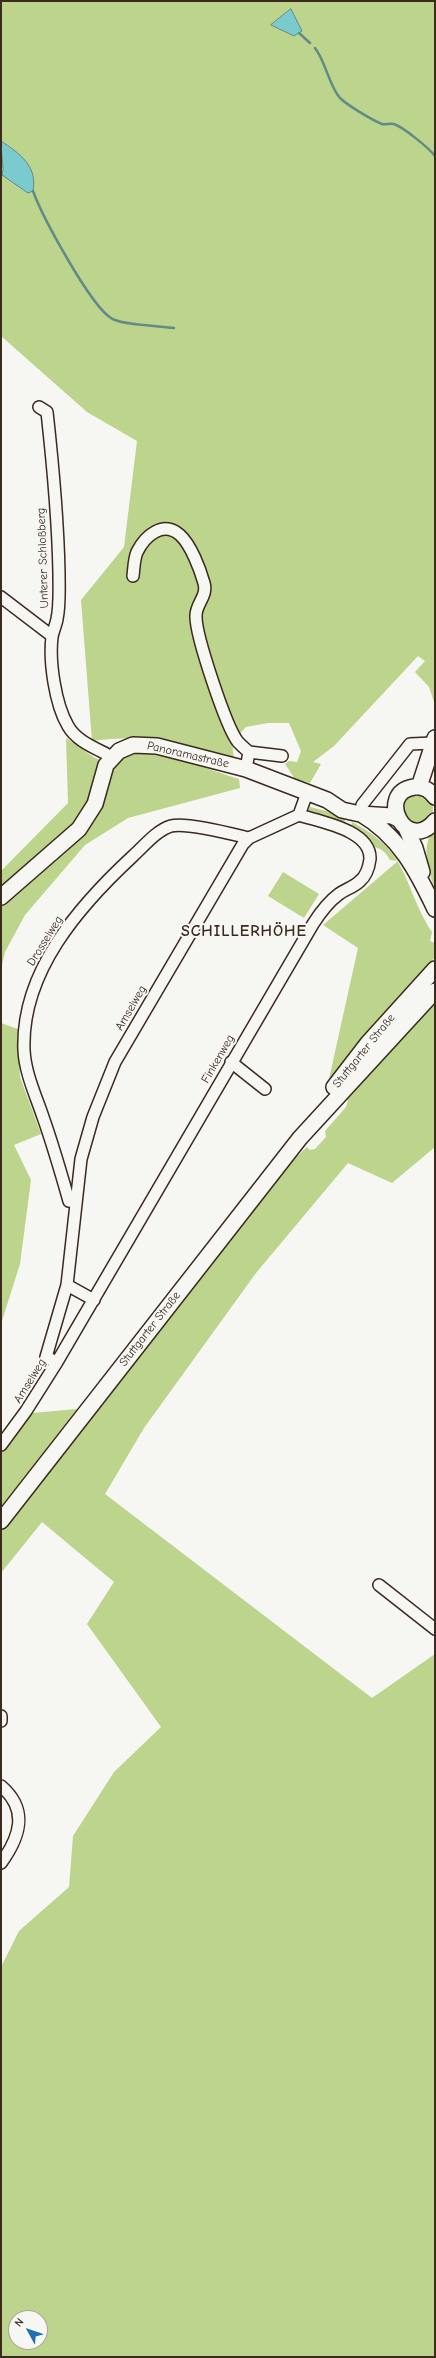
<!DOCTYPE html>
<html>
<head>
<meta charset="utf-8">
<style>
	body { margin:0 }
	#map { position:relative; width:436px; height:2358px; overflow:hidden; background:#f6f6f2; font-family:"Comic Neue",sans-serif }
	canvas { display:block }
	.frame { position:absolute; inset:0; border:2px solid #3b2a1e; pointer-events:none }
	.north { position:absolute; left:8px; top:2310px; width:40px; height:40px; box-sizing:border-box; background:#f6f6f2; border:1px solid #aba49d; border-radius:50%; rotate:310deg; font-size:11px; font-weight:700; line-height:16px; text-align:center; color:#3b2a1e }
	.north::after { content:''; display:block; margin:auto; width:14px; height:18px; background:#1f6fb2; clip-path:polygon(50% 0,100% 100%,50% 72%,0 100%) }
</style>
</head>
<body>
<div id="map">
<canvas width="436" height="2358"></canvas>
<div class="frame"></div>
<div class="north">N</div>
</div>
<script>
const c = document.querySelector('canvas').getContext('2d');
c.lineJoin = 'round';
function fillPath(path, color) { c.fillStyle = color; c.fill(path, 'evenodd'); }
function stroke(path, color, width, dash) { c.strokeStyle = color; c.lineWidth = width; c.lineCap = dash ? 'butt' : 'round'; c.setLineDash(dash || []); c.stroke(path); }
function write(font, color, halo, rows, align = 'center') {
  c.font = font + ' "Comic Neue",sans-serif'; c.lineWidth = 4; c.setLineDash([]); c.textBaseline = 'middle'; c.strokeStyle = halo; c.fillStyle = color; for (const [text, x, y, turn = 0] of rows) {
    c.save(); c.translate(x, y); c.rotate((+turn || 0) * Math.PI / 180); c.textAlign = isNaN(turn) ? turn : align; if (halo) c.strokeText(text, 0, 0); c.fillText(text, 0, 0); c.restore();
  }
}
const green = new Path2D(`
	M1,1H435V705L429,687L415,672L425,661L418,656L334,746L313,762L321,764L310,783L295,779L285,764L289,761L297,762L301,751L289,723H268L246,727L232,742L234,760C179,743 150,733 92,741L81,600L124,547L137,441L87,412L1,336Z
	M66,738L95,758L115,766C121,760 131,751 141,751C164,751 215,772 239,779L240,788L128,818L85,845L25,915L5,952L1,970V871L68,803Z
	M403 809a15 15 0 1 1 30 0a15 15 0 1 1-30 0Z
	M310,807L346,816L344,824L310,813L308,811Z
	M352,822C411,853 401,883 432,932L430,941L435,943V957L329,1079L358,948L323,925L398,861L390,860C386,853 382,848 373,847L366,837L351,827Z
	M435,828V889C428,870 420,845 435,828Z
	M283,872L319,894L304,918L268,896Z
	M435,999V1147L392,1183L348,1163L256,1273L144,1428L105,1494L372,1698L435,1654V2357H1V1967L19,1931L69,1887L73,1836L114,1772L161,1727L87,1624L114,1582L42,1522L1,1573V1530L289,1164L307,1147L310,1150L315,1149L326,1137L325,1131L346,1107L348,1100L346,1099L355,1086L353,1091ZM16,2318H40V2342H16Z
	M1,1023L18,1029L20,1077L41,1134L14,1145L31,1180L20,1264L1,1324Z
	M77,1409L1,1508V1451L32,1413Z`);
const water = new Path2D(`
	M291,9L302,31L294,36L271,25Z
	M1,141C19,153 38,166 33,191L28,193L2,175L3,170Z`);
const stream = new Path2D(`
	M299,33L310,43
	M315,48C326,62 329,86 340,98C347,105 372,120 382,124C385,125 390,123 394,124C403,127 429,148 435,156
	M33,191C42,216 90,305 111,318C120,325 160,326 174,328`);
const street = new Path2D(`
	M39,407L47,412C53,466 58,520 59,573C59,588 60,605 57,619C56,625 53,631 52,637C49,661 55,704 68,726C77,742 96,748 112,757
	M133,576C134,568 134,559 137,552C145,536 163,520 180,535C191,545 200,569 204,583C208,597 195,604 196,617C196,636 226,727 238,742C241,745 245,749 249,752
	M1,597L52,636
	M246,769L249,752L282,756
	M362,805L410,744L433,743
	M231,1062L265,1089
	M75,1202L69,1201C61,1173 53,1145 43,1117C36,1096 25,1073 24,1050C21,972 79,906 133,856C144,846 157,830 171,826C186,822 232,834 249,838
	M67,1285L94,1300
	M57,1362L46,1357L67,1285L81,1159L93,1117L115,1062L243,844L249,838L299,815L307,793
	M1,1445L26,1411L57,1362L313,924C320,913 328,902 339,894C346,889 354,887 360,881C366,876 369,867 370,859C371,830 321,822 299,815
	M379,1585L435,1629
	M1,1716V1721
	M1,1786C29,1810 20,1837 1,1863`);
const secondary = new Path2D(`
	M419,787L435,738
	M435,797C430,790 422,786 414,787C375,793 406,855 435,821
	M361,814C399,836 417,871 435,909
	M406,828L415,848L422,872
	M1,897L79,829L95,804L106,765L119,751L133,745L157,746L246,769L327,800L342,810L360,814L392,816L398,819
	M334,1087L368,1043L435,969
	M1,1521L300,1138L435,991`);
const streetNames = [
	["Unterer Schloßberg",43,558,-92],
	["Panoramastraße",188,755,13],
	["Drosselweg",45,941,-58],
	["Amselweg",131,1008,-60],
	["Stuttgarter Straße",364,1051,-51],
	["Finkenweg",218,1059,-60],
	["Stuttgarter Straße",150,1329,-52],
	["Amselweg",30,1381,-58]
];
const districtNames = [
	["SCHILLERHÖHE",244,931]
];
fillPath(green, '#bcd48b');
fillPath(water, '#7acbd0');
stroke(water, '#618b89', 1);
stroke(stream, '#618b89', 2.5);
stroke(street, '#3b2a1e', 14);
stroke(secondary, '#3b2a1e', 18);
stroke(street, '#f6f6f2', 11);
stroke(secondary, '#f6f6f2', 15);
write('12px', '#3b2a1e', '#f6f6f2', streetNames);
c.letterSpacing = '1px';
write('bold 16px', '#3b2a1e', '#f6f6f2', districtNames);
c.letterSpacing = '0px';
</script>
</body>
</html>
